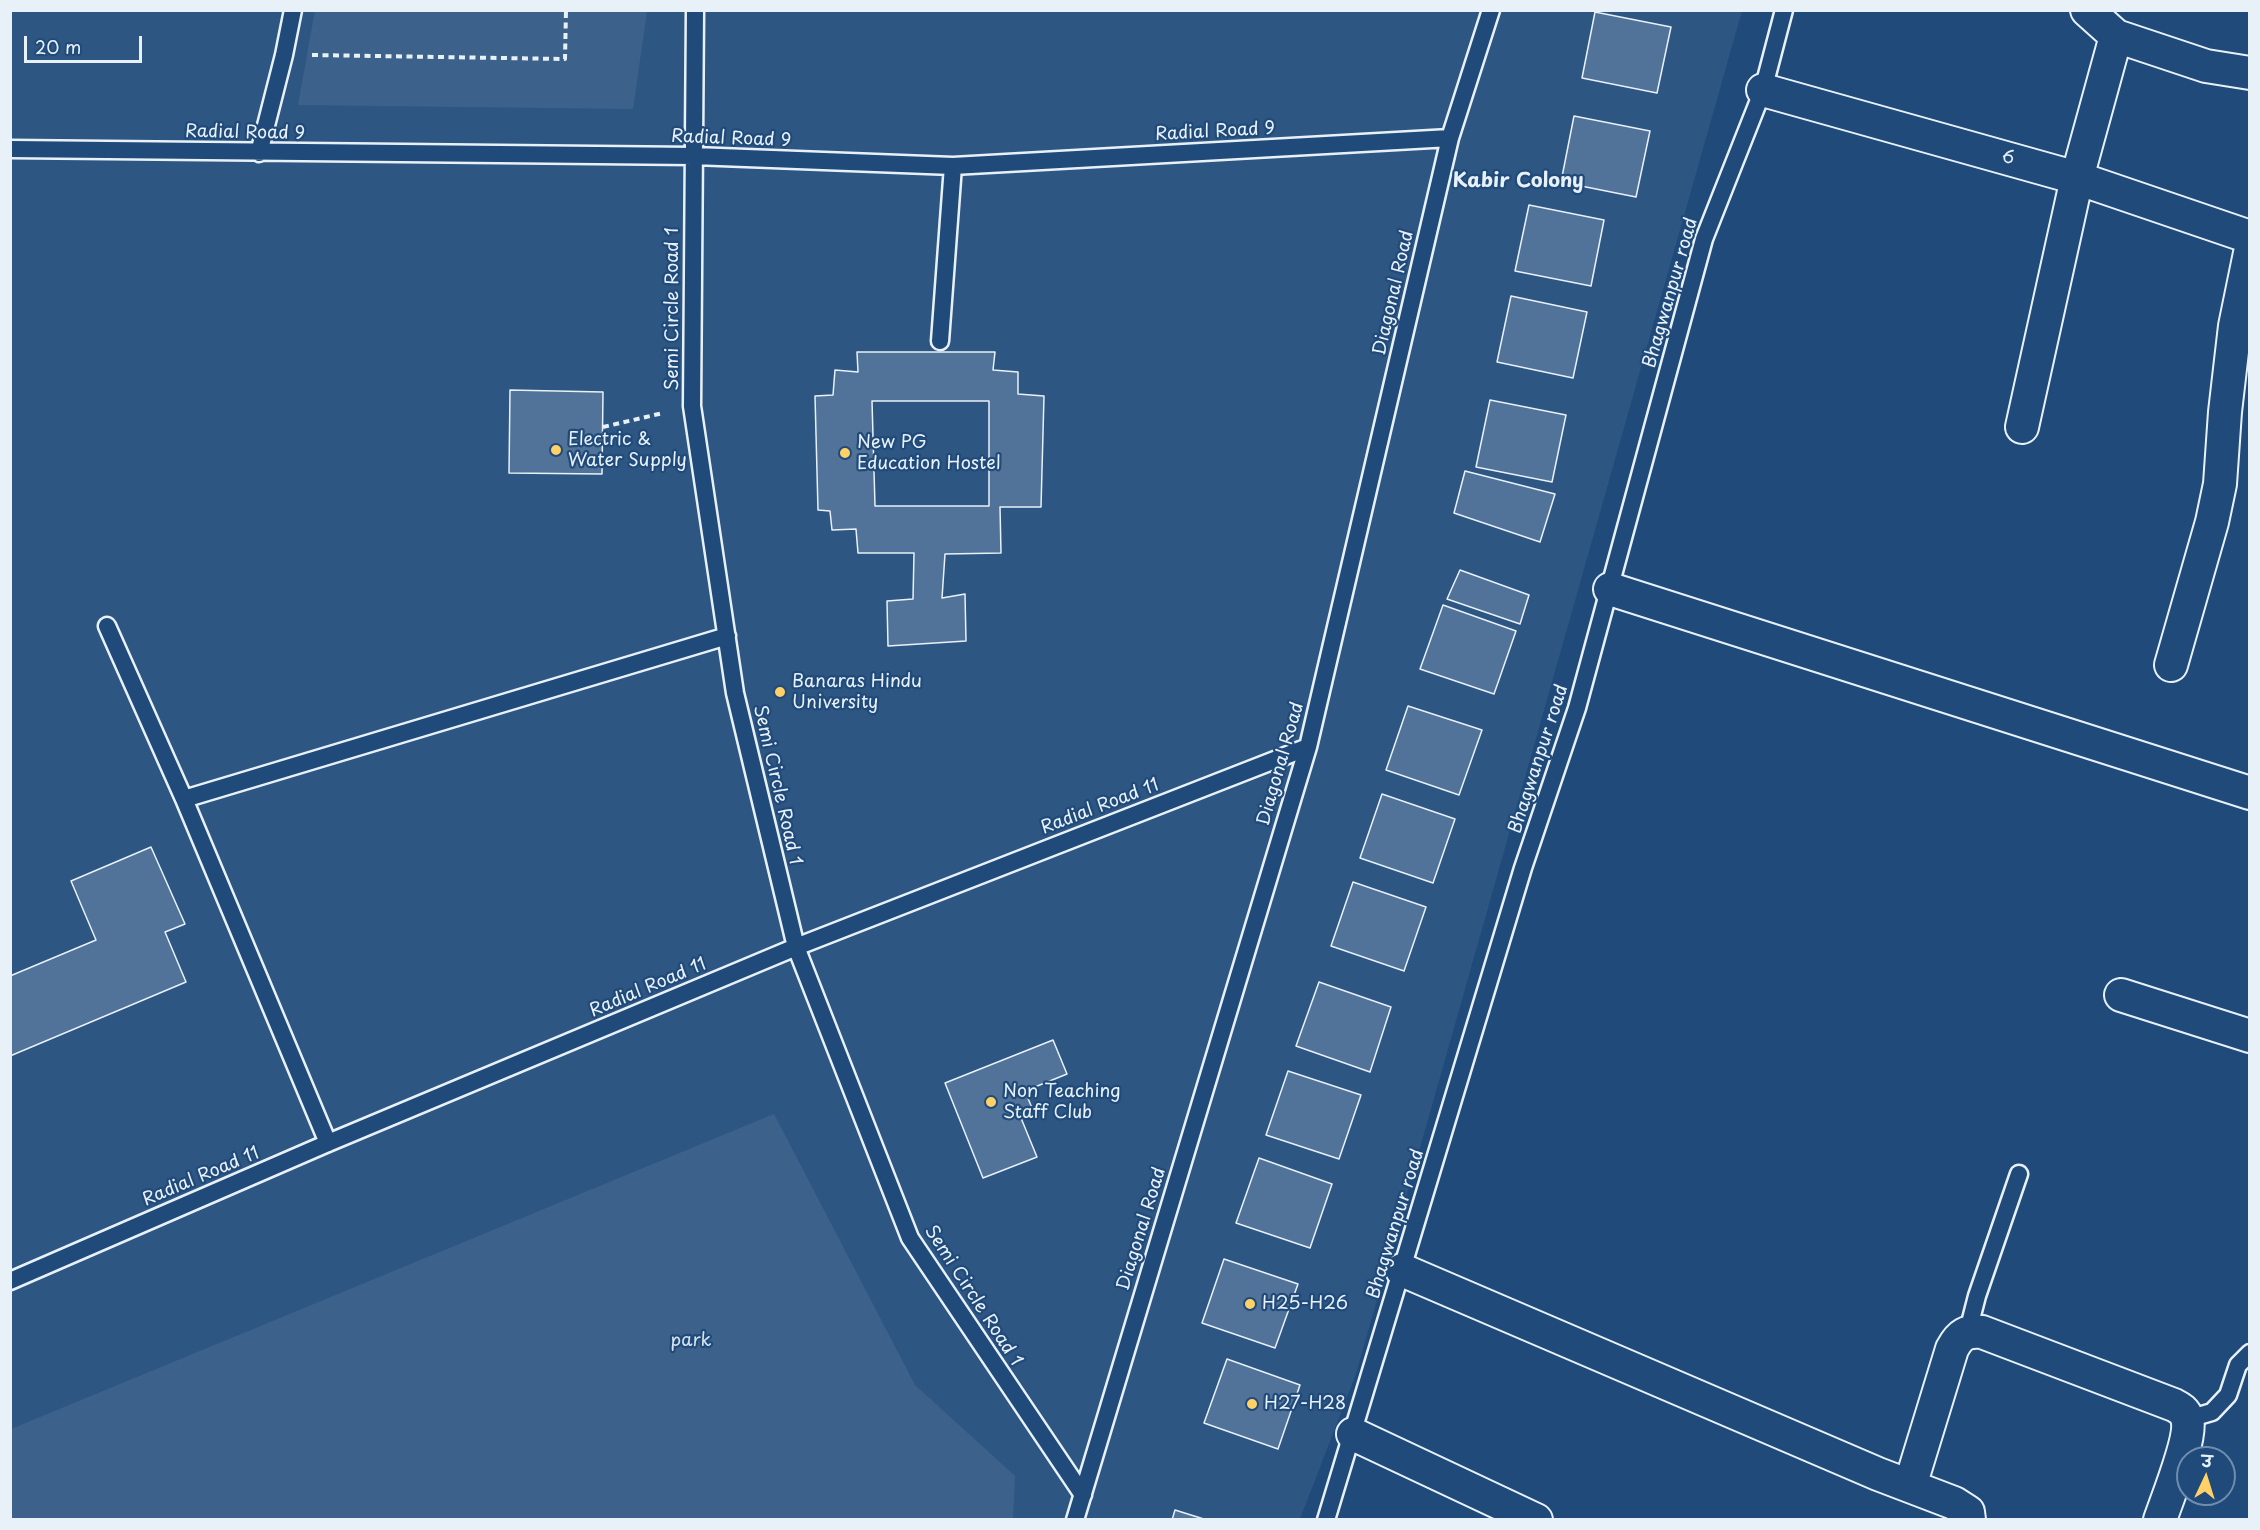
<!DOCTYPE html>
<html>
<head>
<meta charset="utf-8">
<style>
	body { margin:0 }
	#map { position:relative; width:2260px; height:1530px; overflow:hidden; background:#1f4a7a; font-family:"Playpen Sans","Playpen Sans Deva",sans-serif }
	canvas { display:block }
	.frame { position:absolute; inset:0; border:12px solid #e8f1f8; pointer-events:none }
	.north { position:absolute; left:2176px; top:1446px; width:60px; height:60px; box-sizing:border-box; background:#1f4a7a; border:2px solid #6f8dac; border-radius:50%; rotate:4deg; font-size:16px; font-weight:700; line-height:24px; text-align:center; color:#e8f1f8 }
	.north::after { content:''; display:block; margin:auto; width:21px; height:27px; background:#ffd166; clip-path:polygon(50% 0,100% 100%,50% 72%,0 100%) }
	.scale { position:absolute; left:24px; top:36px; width:118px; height:27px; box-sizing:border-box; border:3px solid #e8f1f8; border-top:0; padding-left:8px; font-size:18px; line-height:21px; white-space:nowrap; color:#e8f1f8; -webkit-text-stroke:4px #1f4a7a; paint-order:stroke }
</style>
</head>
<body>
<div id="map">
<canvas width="2260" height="1530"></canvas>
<div class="frame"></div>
<div class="north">उ</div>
<div class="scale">20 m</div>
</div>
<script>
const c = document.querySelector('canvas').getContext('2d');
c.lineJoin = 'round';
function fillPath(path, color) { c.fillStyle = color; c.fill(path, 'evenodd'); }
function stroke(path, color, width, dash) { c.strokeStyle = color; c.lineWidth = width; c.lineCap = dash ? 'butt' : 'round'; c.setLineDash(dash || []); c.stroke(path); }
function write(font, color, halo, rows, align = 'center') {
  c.font = font + ' "Playpen Sans",sans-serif'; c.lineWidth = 4.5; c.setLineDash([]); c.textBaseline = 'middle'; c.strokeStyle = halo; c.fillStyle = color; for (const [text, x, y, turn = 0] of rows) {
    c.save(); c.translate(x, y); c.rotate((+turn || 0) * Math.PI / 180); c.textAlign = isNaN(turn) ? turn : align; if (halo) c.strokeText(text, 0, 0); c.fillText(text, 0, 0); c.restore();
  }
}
const built = new Path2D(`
	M10,11H1742L1356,1374L1300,1519H11Z`);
const green = new Path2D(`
	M315,10L647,11L633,109L298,105Z
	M774,1114L915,1385L1015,1476L1013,1519H11V1429Z`);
const building = new Path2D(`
	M1595,12L1671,27L1657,93L1582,78Z
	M1574,116L1650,131L1636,197L1561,182Z
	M1529,205L1604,220L1591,286L1515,271Z
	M1511,296L1587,312L1573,378L1497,362Z
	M857,352H995L993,370L1018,372V394L1044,396L1041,507H1000L1001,553L945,554L942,598L965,594L966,641L888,646L887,601L913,599L914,553H858L856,529L832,530L830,511L818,510L815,396L833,395L835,370L858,372ZM872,401H989V506H875Z
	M510,390L603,392L602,474L509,473Z
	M1490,400L1566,415L1552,482L1476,467Z
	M1465,471L1555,494L1540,542L1454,513Z
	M1460,570L1529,595L1520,624L1447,599Z
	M1443,605L1516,631L1494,694L1420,669Z
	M1408,706L1482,730L1459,795L1386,770Z
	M1382,794L1455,819L1433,883L1360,858Z
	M151,847L185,924L165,932L186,982L10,1056V976L96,940L71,881Z
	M1353,882L1426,907L1404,971L1331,946Z
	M1319,982L1391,1007L1370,1072L1296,1046Z
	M1053,1040L1067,1074L1025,1091L1034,1113L1021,1118L1037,1157L983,1178L945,1083Z
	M1288,1071L1361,1095L1339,1159L1266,1135Z
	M1259,1158L1332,1184L1310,1248L1236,1223Z
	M1224,1259L1298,1284L1275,1348L1202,1323Z
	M1227,1359L1300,1385L1278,1449L1204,1423Z
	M1175,1510L1207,1520H1172Z`);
const path = new Path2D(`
	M312,55L565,59L566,10
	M603,427L663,413`);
const lane = new Path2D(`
	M695,10L692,406L735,693L796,947L910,1238L1083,1495
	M10,149L694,156L953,166L1450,138
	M259,153L284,55L293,10
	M940,341L953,166
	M107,626L184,799L328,1143
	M184,799L727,636
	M10,1281L328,1143L796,947L1308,747
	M1968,1331L1977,1296L2019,1174
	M2188,1419L2212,1412L2228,1395L2238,1365L2250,1353
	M1075,1520L1308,747L1450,138L1491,10
	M1326,1520L1523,868L1577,708L1704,239L1763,90L1784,10`);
const street = new Path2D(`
	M2087,10L2116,36L2206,66L2250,73
	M1763,90L2077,178L2250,237
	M2022,427L2077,178L2116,36
	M1610,589L2250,793
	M2171,665L2212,522L2220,484L2225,412L2235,326L2250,253
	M2121,995L2250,1036
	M1402,1270L1878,1474L1954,1503L1968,1512L1969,1520
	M1353,1434L1536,1520
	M1910,1486L1952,1349C1960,1334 1966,1331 1982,1332L2174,1405C2180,1408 2185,1411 2187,1418C2193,1436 2167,1499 2160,1520`);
const markers = [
	[556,450,6,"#ffd166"],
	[845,453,6,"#ffd166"],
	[780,692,6,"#ffd166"],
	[991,1102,6,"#ffd166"],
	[1250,1304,6,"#ffd166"],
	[1252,1404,6,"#ffd166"]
];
const streetNames = [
	["Radial Road 9",1215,132,-3],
	["Radial Road 9",245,133,1],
	["Radial Road 9",731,139,2],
	["6",2008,158,16],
	["Diagonal Road",1394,293,-77],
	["Bhagwanpur road",1671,293,-74],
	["Semi Circle Road 1",673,309,-90],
	["Bhagwanpur road",1539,759,-72],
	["Diagonal Road",1281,764,-74],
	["Semi Circle Road 1",777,785,77],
	["Radial Road 11",1100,807,-21],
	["Radial Road 11",648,988,-23],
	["Radial Road 11",201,1177,-23],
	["Bhagwanpur road",1396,1224,-73],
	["Diagonal Road",1142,1229,-73],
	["Semi Circle Road 1",973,1296,57]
];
const poiNames = [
	["Electric &",568,440],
	["Water Supply",568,461],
	["New PG",857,443],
	["Education Hostel",857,464],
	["Banaras Hindu",792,682],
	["University",792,703],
	["Non Teaching",1003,1092],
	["Staff Club",1003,1113],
	["H25-H26",1262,1304],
	["H27-H28",1264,1404]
];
const parkNames = [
	["park",691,1341]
];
const neighbourhoodNames = [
	["Kabir Colony",1518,181]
];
fillPath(built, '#2e5683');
fillPath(green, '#3c628c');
fillPath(building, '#517399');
stroke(building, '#e8f1f8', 1.5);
stroke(lane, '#e8f1f8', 21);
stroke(street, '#e8f1f8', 36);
stroke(path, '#e8f1f8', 4, [6, 4.5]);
stroke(lane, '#1f4a7a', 16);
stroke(street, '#1f4a7a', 32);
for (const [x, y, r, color] of markers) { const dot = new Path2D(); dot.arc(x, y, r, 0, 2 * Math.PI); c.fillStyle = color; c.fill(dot); stroke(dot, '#1f4a7a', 2); }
write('18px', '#e8f1f8', '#1f4a7a', streetNames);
write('18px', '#e8f1f8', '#1f4a7a', poiNames, 'left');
write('18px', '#d7e3ed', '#1f4a7a', parkNames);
write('bold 20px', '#e8f1f8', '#1f4a7a', neighbourhoodNames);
</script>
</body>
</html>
